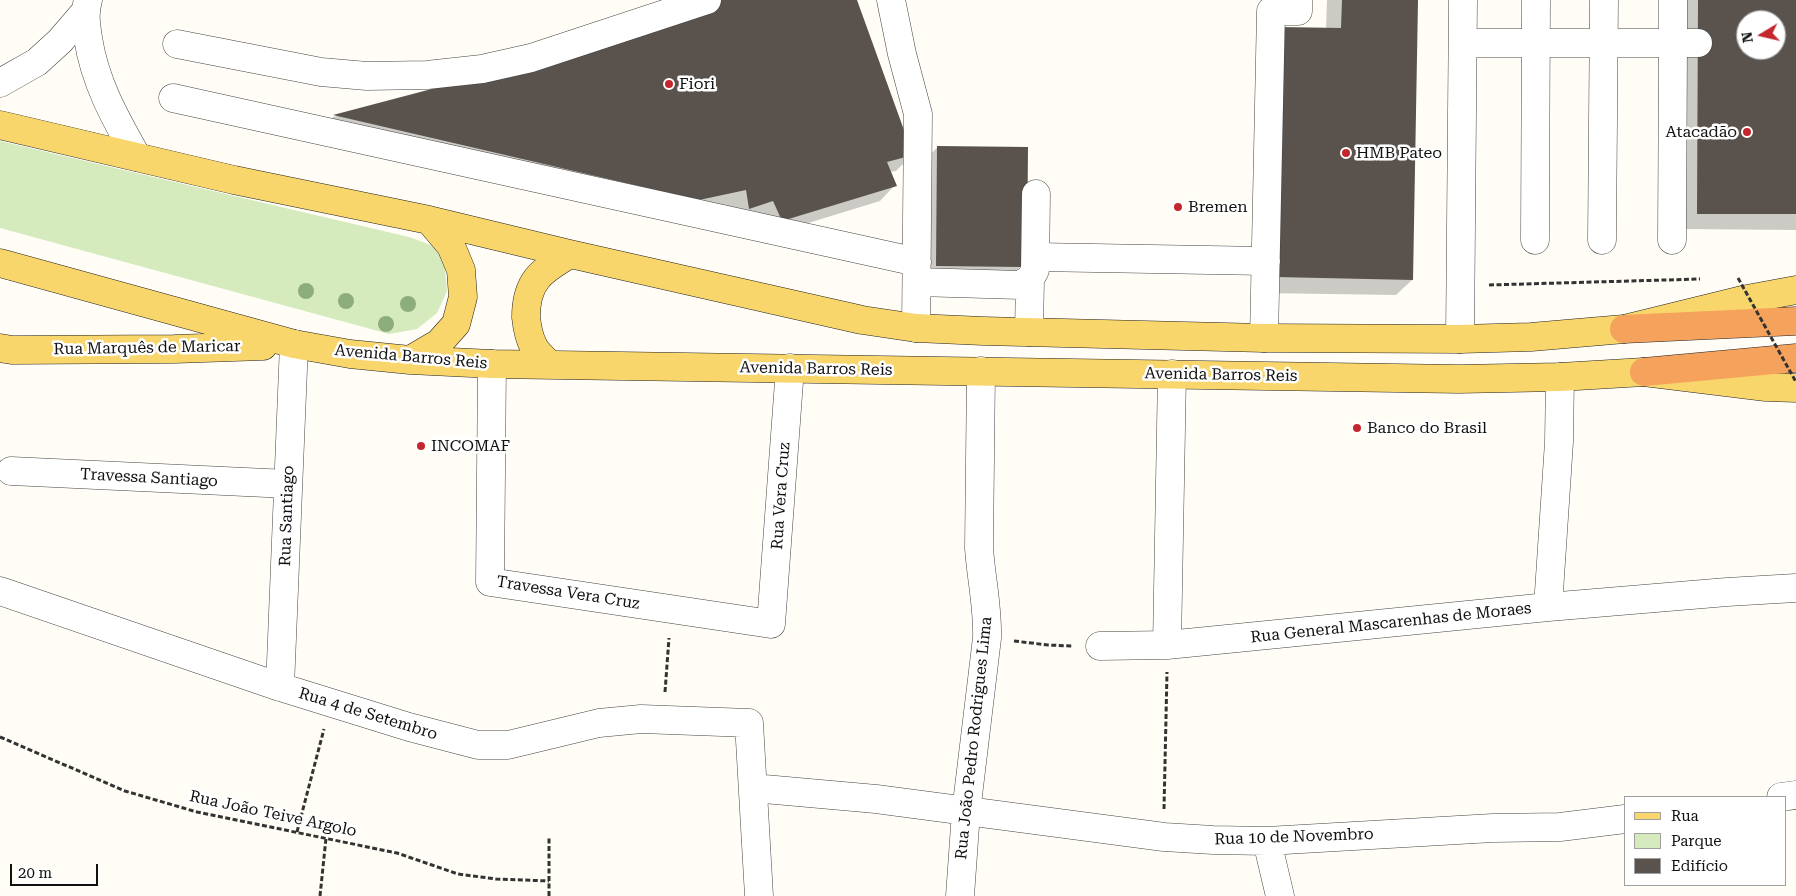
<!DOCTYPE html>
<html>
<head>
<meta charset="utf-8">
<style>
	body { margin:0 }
	#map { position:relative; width:1796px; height:896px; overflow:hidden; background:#fffdf5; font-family:"Roboto Serif",serif }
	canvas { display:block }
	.legend { position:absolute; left:1624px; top:796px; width:162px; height:90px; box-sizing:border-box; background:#fff; border:1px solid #a0a0a0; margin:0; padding:6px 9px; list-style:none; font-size:15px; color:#111 }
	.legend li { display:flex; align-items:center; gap:10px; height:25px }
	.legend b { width:25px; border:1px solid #a0a0a0 }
	.north { position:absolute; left:1736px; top:10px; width:50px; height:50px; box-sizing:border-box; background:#fff; border:1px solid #a0a0a0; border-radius:50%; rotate:261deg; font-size:14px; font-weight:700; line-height:20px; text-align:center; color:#111 }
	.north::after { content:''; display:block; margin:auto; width:18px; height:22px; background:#c4262e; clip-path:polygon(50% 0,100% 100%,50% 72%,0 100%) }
	.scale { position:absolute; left:10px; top:864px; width:88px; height:22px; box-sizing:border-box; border:2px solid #111; border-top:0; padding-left:6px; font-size:15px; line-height:18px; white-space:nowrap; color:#111; -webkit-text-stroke:4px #fff; paint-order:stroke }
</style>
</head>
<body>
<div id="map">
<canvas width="1796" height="896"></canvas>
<ul class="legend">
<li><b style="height:6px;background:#f9d66b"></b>Rua</li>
<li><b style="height:14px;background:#d5ebbd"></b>Parque</li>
<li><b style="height:14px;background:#5a524d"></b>Edifício</li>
</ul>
<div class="north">N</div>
<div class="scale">20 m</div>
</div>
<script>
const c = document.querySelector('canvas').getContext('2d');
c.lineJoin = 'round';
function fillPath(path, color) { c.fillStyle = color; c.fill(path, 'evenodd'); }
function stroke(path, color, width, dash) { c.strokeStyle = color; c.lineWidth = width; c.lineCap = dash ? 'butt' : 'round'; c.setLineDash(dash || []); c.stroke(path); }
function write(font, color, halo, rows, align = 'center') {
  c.font = font + ' "Roboto Serif",serif'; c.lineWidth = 5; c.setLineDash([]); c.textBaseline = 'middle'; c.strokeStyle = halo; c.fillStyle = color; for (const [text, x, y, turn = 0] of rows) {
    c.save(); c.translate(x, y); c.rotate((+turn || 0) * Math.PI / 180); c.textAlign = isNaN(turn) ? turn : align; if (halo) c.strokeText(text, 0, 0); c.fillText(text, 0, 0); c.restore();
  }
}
const green = new Path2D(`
	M0,141L409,237L431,245L444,260L447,291L437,313L417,329L389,334L0,228Z`);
const shadow = new Path2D(`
	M856,0L912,155L896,171L890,172L895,185L880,201L766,236L733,224L730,206L682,216L318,131L333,117L568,54Z
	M1327,0H1416L1412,280L1396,295L1260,293L1326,29Z
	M1682,0H1796V230L1681,229ZM1746,20H1776V50H1746Z
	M938,147L1026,260L1008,279L925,278V159Z`);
const building = new Path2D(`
	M714,0H857L913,155L887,162L897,186L782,221L773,201L749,209L746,190L699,200L333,115L568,53Z
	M1342,0H1418L1413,280L1276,277L1280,27L1341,28Z
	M1698,0H1796V214H1697ZM1746,20H1776V50H1746Z
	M937,146L1028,147L1027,261L1021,267L936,266Z`);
const path = new Path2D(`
	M1489,285L1700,279
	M1014,641L1048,645L1073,646
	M665,692L669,638
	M0,737L125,791L197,812L397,853L458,874L496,879L549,881
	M1164,809L1167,672
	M297,832L324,729
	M320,896L326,838
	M549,896V836`);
const minor = new Path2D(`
	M88,0C84,14 86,24 88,38C95,83 115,118 137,157
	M891,0L902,54L918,114L916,328
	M1463,43H1673V0
	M177,44L321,72L367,76L427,75L482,69L531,58L707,0
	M0,83L37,62L60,41L84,13
	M173,98L917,262
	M1535,240L1536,0
	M1602,240L1604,0
	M1672,240L1673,43H1698
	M1036,257L1266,261
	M917,282L1020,285L1030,279L1035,270L1036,194
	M1029,332L1030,279
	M1264,338L1271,11H1298V0
	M1460,339L1463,0
	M492,364L490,582L771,624L790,368
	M11,471L288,484
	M0,591L280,687L409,727L478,745H508L599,723L641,719L749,723L759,896
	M1548,607L1559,442L1560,377
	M1167,645L1172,374
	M1100,646L1167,645L1548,607L1727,592L1796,588
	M280,687L294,344
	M753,788L876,799L1164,837L1213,840L1267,841L1493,828L1560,827L1625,819
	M1781,797L1796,795
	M1267,841L1280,896
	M960,896L966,812L987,638C988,607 981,578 979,548L981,371`);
const major = new Path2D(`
	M0,125L234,180L429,220L570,254L862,320L916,328L983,331L1264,338L1460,339L1531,337L1624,329L1742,300L1796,290
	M0,263L294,344L350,354L410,360L492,364L1459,379L1560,377L1644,372L1766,387L1796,388
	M0,348L12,350L174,349L263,346
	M410,360L439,343L456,324L463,297L461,270L451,246L429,220
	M549,365C545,359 537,353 534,347C529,338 527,327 526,317C526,281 541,271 570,254`);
const highway = new Path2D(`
	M1624,329L1796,321
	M1644,372L1796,358`);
const pathBridge = new Path2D(`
	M1738,278L1796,382`);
const trees = [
	[306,291],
	[346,301],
	[408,304],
	[386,324]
];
const markers = [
	[669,84,5,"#c4262e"],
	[1747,132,5,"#c4262e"],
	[1346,153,5,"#c4262e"],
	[1178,207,5,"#c4262e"],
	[1357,428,5,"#c4262e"],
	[421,446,5,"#c4262e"]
];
const poiNames = [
	["Fiori",679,84],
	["Atacadão",1737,132,"right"],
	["HMB Pateo",1356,153],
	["Bremen",1188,207],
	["Banco do Brasil",1367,428],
	["INCOMAF",431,446]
];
const streetNames = [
	["Rua Marquês de Maricar",147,348,-1],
	["Avenida Barros Reis",411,357,5],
	["Avenida Barros Reis",816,369,1],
	["Avenida Barros Reis",1221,375,1],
	["Travessa Santiago",149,478,3],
	["Rua Vera Cruz",781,496,-86],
	["Rua Santiago",287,516,-88],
	["Travessa Vera Cruz",568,593,9],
	["Rua General Mascarenhas de Moraes",1391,623,-6],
	["Rua 4 de Setembro",368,714,17],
	["Rua João Pedro Rodrigues Lima",974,738,-84],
	["Rua João Teive Argolo",273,814,12],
	["Rua 10 de Novembro",1294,837,-2]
];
fillPath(green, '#d5ebbd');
fillPath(shadow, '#0003');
fillPath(building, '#5a524d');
stroke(minor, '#444', 29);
stroke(major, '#222', 29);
stroke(highway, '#222', 29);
stroke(path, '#333', 3, [5, 2.5]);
stroke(minor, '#fff', 28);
stroke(major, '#f9d66b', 28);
stroke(highway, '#f5a25d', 28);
stroke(pathBridge, '#333', 3, [5, 2.5]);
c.fillStyle = '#8dad7f';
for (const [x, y] of trees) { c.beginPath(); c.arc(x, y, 8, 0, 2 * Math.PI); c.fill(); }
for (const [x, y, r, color] of markers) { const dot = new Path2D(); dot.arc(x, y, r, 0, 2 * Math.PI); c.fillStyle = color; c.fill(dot); stroke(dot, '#fff', 2); }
write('16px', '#111', '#fff', poiNames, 'left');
write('16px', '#111', '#fff', streetNames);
</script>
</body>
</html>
